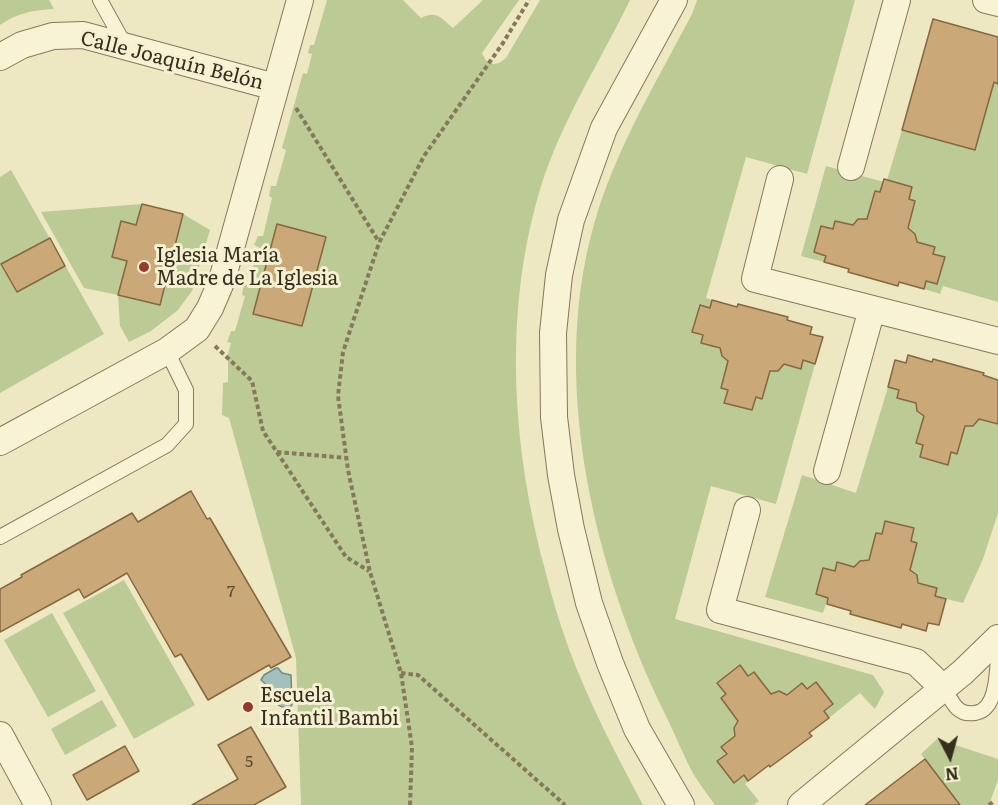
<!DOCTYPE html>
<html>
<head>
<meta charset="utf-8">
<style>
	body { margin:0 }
	#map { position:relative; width:998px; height:805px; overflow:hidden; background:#ede7c2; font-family:Literata,serif }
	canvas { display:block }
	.north { position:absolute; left:920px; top:727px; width:60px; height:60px; -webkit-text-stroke:4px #f5f0d1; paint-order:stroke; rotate:174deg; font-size:16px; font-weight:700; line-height:24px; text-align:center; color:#362e1d }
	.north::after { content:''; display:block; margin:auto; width:21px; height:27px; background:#362e1d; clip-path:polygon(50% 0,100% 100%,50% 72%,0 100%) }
</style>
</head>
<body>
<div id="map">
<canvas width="998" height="805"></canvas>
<div class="north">N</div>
</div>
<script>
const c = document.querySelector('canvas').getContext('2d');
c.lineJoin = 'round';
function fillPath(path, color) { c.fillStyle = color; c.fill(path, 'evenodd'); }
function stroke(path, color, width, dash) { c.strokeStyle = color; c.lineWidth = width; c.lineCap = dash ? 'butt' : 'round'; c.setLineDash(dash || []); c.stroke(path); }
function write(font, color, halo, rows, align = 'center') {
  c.font = font + ' Literata,serif'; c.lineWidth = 6; c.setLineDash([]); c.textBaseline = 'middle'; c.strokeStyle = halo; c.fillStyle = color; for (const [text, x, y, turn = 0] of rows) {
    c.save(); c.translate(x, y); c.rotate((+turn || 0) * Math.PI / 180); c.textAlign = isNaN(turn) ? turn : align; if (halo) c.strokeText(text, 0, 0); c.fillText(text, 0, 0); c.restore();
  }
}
const green = new Path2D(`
	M0,0H49L54,9C34,10 17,13 0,25Z
	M327,0H403L421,18C437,10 441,18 453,28L483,0H519L482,53C487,66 496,67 506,58L540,0H630C601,60 564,117 543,180C503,305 511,440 544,566C551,594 559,622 569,649C589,703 616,754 643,805H301L296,658L229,418L222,415L223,383L228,382V354L231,343L227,342L231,331H235L245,296L242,295L244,283H248L259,247L254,245L258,236H263L272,198L269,196L271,186H276L286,150L282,148L303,73L307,74L312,54L308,53L310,45H314Z
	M697,0H855L807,174L746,157L706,298L712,300L710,308L699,305L692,332C701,335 715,340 720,350C723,355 723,357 728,361L721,388L728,390L724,403L752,410L756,397L761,398L770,371H778L784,364L801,369L803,360L815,364L776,504L711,486L675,619L873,675L884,692L875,709L860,693L829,718L824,711L833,704L816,682L807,689L802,684L787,695L779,691L771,694L754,672L748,676L740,665L717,683L726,694L721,698L738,721L734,728L735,736L721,747L727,754L717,761L734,783L744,775L748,781L745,784L759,801L753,805H715C708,795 700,785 694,775C683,755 675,734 665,714C593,566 547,375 597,214C619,143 658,79 692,14Z
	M969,29L998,38L988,81L998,84V302L943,286L940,294L924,289L926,281L937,284L944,258L933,254L935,247L917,242L908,228L915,202L909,199L912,187L887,180L902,130L975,150L985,114L948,103Z
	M826,166L884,182L880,192L874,191L867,219H858L853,225L835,221L833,229L821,226L814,252L826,256L824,262L801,256Z
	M11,170L104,334L0,393V177Z
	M142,204L136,225L121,221L112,257L127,261L118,294L160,305L183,214L210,230L192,291L178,310L151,331L129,342L120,326L118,295L84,288L41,212Z
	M888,387L899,390L897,398L916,403L917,411L924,416L916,443L923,445L920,458L948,465L951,452L957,453L965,426L973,425L979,419L996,424L998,418V513L983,559L963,603L935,596L937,588L918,583L917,575L910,570L917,543L911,541L914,528L886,521L882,534L876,533L869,560L860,561L854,567L837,562L835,571L823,568L816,594L828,598L823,613L765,597L802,475L856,493Z
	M124,580L195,705L134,739L63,613Z
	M52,613L96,691L48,717L4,640Z
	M102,700L117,726L65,755L51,729Z
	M937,739L998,759V780L989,805H960L921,754Z`);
const water = new Path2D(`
	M276,668H278L282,673L291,675L292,705L290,707C276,709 277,702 272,692C269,687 265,683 261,680L264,675Z`);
const building = new Path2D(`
	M933,19L998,37V84L994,82L975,150L902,130Z
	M884,179L912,187L909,199L915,201L908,228L915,234L917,242L935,247L933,254L945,257L937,284L926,281L924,289L899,282L898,286L848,272L849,269L824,262L826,256L814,252L821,226L833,229L835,221L853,225L858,219H867L875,191L880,192Z
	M142,204L183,214L160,305L118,295L127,261L112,257L121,221L136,225Z
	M277,224L326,237L302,326L253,314Z
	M50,238L65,266L17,292L1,264Z
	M712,300L737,307L738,304L788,317L787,320L812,327L810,334L823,337L815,364L803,360L801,369L784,364L778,371H770L762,399L756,397L752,410L724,403L728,390L721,388L728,361L722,356L720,348L701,343L703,335L692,332L700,305L710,308Z
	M908,355L932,362L933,359L984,373L983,375L998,380V424L979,419L973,426H965L957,454L951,452L948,465L920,457L923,445L916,443L924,416L917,411L916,403L897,398L899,390L888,387L895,360L906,363Z
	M191,491L207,519L210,518L291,657L271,668L269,665L208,700L181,654L175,657L127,573L84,598L79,589L0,632V589L22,577L21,575L132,513L138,522Z
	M885,521L914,528L911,541L917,543L910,570L917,575L918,583L937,588L935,596L946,599L939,625L928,623L926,631L902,624L901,628L850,614L851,611L827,604L828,598L816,594L823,568L835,571L837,562L854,567L860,561L869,560L876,533L882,534Z
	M740,665L748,676L754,672L771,694L779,691L787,695L802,683L807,689L816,682L833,704L824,711L829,718L809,733L812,736L770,767L769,765L748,781L744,775L734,783L717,761L727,754L721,747L735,736L734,728L738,721L721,698L726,694L717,683Z
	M251,727L286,787L254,805H192L238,779L218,745Z
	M125,746L139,771L87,800L73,775Z
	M925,759L960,805H865Z`);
const path = new Path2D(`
	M296,108L379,242
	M215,346L252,381L263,431L346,557L369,571
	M277,452L347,458
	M401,673L418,675L565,805
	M410,805L412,747L401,673L370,572L348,470L338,396L343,352L379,243L424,156L503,43L529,0
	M989,805L994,801`);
const lane = new Path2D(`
	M100,0L126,47
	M0,537L167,445L186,424V390L167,351
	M943,688C948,694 952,703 957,708C962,713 968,714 975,713C997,710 997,672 998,655`);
const street = new Path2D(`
	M674,0L604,128L571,220L559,275L553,333L554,417L561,475L571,529L589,603L610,663L637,729L681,805
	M986,0L998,3
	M0,57L22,45L53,36L83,35L275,87
	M851,167L897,0
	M780,179L755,279L998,341
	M0,442L167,351L197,329L210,308L222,280L300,0
	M827,471L872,309
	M747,510L720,610L916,662L943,688
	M0,735L38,805
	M801,805L963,672L998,638`);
const markers = [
	[144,267,6,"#943b2b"],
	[248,707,6,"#943b2b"]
];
const numberNames = [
	["7",231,592],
	["5",249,762]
];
const streetNames = [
	["Calle Joaquín Belón",172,61,14]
];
const poiNames = [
	["Iglesia María",156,256],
	["Madre de La Iglesia",156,279],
	["Escuela",260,696],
	["Infantil Bambi",260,719]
];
fillPath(green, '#bccb96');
fillPath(water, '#a4c0bc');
stroke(water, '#6b8d8a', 1.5);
fillPath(building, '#caa878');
stroke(building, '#856740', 1.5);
stroke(lane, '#867959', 16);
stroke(street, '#867959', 28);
stroke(path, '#867959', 4, [4.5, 3]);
stroke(lane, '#f8f3d5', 14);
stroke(street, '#f8f3d5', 26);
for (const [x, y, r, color] of markers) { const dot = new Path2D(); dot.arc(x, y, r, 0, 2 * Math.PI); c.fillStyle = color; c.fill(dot); stroke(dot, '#f5f0d1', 2); }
write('16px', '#5b4c34', null, numberNames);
write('20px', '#362e1d', '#f5f0d1', streetNames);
write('20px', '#362e1d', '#f5f0d1', poiNames, 'left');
</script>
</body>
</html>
